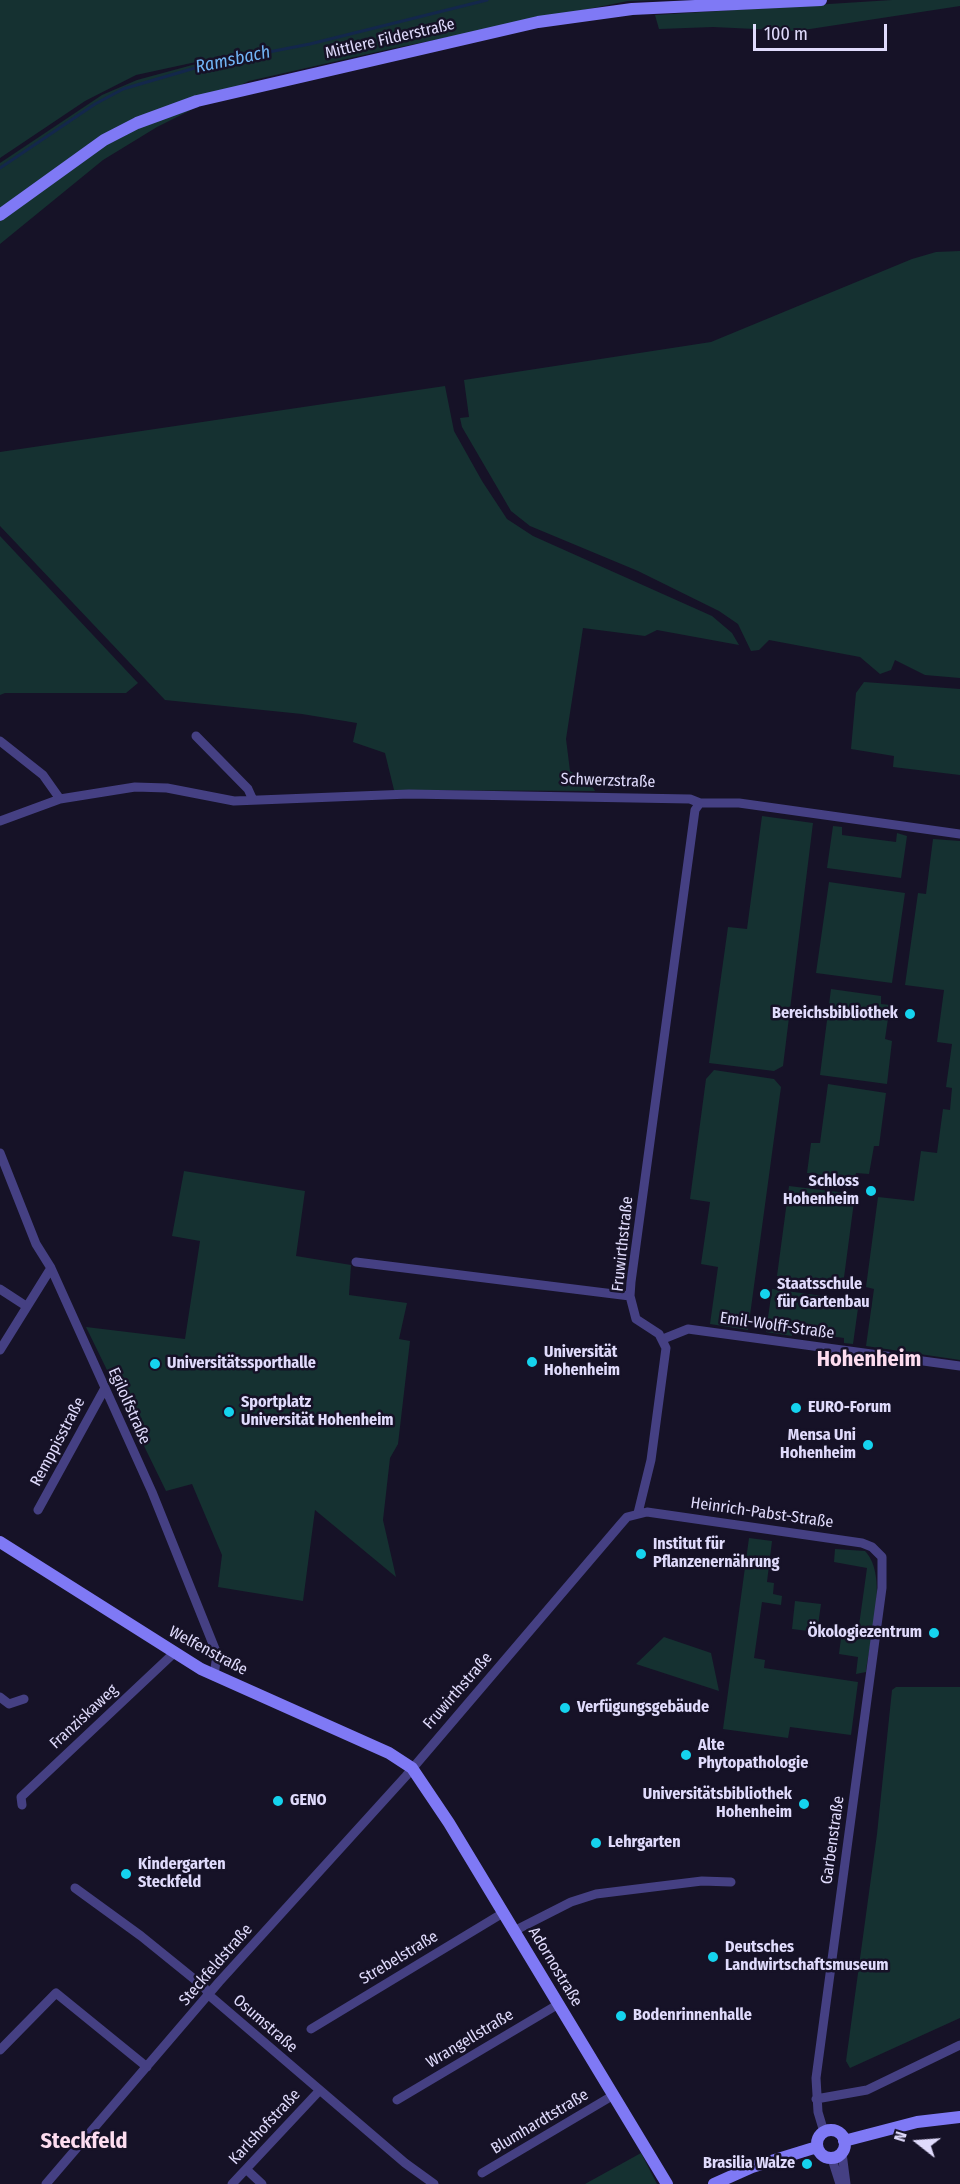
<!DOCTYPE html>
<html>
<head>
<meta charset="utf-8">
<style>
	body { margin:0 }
	#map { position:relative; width:960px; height:2184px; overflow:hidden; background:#161227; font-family:"Fira Sans Condensed",sans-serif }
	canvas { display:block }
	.north { position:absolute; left:888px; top:2112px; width:60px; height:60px; -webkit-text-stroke:4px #161227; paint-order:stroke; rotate:287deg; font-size:16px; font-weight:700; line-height:24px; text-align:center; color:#e0dbfc }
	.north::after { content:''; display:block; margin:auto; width:21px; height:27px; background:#e0dbfc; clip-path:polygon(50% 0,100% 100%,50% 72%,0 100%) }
	.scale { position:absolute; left:753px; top:24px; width:134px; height:27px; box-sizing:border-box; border:3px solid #e0dbfc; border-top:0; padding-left:8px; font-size:18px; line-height:21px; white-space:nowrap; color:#e0dbfc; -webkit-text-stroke:4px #161227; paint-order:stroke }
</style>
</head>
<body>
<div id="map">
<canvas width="960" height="2184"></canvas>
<div class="north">N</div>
<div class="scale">100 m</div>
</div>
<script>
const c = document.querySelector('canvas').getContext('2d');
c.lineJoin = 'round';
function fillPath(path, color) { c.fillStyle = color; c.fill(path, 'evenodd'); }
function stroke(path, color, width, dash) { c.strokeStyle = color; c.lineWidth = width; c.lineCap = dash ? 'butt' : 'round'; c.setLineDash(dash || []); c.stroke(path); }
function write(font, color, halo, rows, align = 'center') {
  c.font = font + ' "Fira Sans Condensed",sans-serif'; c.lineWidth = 5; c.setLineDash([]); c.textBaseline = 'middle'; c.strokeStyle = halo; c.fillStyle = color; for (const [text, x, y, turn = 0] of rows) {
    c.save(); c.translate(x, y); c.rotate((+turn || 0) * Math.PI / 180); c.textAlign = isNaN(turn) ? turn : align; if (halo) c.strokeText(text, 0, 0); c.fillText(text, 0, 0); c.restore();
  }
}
const green = new Path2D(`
	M0,0H661L628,1L390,49L249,81L157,127L103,160L0,244V163L102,95L137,80L233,54L136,75L85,101L0,158Z
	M892,0H960V6L797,31L713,27L659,29L655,15Z
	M960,251V678L925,675L895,660L891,670L880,674L860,657L769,640L759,650L751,651L738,624L719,611L638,571L530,526L511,511L462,427L460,418L469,417L464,380L711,342L912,259L936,252Z
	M445,386L454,431L482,481L507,519L533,536L712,616L732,633L739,645L657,630L645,636L583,628L566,739L570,771L590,783L595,791L394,790L385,753L353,742L357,723L302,714L165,700L0,526V452Z
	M0,536L138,683L126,693H5L0,695Z
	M864,682L960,689V775L893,767L894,756L851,749L856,693Z
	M762,816L813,823L783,1066L774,1071L709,1063L728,927L747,929Z
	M833,826L842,827V835L896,842L897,833L907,836L901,878L827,868Z
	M933,839L960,841V1360L866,1346L874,1289L866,1287L878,1197L914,1201L921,1151L937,1153L943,1109L950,1110L952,1088L946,1087L952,1044L937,1042L944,990L905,985L918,893L926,894Z
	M829,882L905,893L892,983L816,973Z
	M831,989L881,996V1004L890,1005L885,1039L892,1041L887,1084L820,1075Z
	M714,1070L774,1079L781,1087L748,1330L710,1324L718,1267L701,1264L710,1202L690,1199L706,1079Z
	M828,1084L886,1093L879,1146H874L869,1174L856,1173L855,1180L807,1173L811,1143H820Z
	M184,1171L305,1191L296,1256L351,1265L349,1295L407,1303L399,1339L410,1341L398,1444L390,1458L383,1520L396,1577L315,1510L303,1601L218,1587L222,1555L192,1484L166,1491L86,1327L185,1339L200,1241L172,1236Z
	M789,1186L855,1194L843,1285L777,1276Z
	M772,1289L859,1301L853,1344L844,1343V1338L793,1331L792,1336L766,1332Z
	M749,1538L772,1541L767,1582L774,1583L773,1594L782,1596L781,1605L762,1602L754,1658L765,1660L764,1668L858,1682L851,1735L790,1727L788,1738L723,1729Z
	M835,1549L865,1551C889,1576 870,1640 866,1672L856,1674L858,1657L839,1654L841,1638L857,1640L867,1568L834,1562Z
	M795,1601L821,1604L817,1632L792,1629Z
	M664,1637L711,1653L719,1691L636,1664Z
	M896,1687H960V2018L850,2068L846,2061L877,1834L892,1690Z
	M641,2153L657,2184H585Z`);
const stream = new Path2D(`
	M0,168L95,104L123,89L212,63L310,44L487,0`);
const street = new Path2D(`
	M196,736L248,789L253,800
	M0,741L43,775L60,799
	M0,821L60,799L135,787L167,788L234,801L409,794L690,799L700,803H739L960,834
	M0,1153L36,1244L51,1268L152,1492L217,1654L214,1676
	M356,1262L630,1296
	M0,1289L26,1306
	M663,1339L688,1329L960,1366
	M0,1350L51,1268
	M38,1510L105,1388
	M638,1513L651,1460L666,1348L659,1334L636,1319L630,1296L631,1282L695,810L700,803
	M0,1697L9,1704L24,1699
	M22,1805L21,1797L174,1653
	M75,1888L141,1936L204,1987L210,1996L405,2163L434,2184
	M514,1931L571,1902L596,1894L702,1881L731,1882
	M311,2029L503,1913
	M0,2050L56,1993L147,2067
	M816,2099L867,2090L960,2045
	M397,2100L557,2005
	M842,2153L846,2184
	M832,2159L840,2184
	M246,2169L262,2184
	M482,2173L612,2096
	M46,2184L219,1982L406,1776L620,1525L627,1517L647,1512L862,1543L872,1547L882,1557V1588L816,2078L818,2112L824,2132
	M232,2184L320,2090`);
const secondary = new Path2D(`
	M0,215L104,140L137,123L197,101L538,22L632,9L821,0
	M0,1542L201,1669L389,1753L412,1768L449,1823L667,2184
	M817 2144a14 14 0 1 1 28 0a14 14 0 1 1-28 0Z
	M844,2141L917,2122L960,2117
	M714,2184L752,2167L817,2147`);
const markers = [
	[910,1014,6,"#15d3ee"],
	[871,1191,6,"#15d3ee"],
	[765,1294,6,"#15d3ee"],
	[532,1362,6,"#15d3ee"],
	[155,1364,6,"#15d3ee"],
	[796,1408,6,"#15d3ee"],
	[229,1412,6,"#15d3ee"],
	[868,1445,6,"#15d3ee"],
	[641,1554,6,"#15d3ee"],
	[934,1633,6,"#15d3ee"],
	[565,1708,6,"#15d3ee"],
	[686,1755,6,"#15d3ee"],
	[278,1801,6,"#15d3ee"],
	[804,1804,6,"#15d3ee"],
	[596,1843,6,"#15d3ee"],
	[126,1874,6,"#15d3ee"],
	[713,1957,6,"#15d3ee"],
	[621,2016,6,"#15d3ee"],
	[807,2164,6,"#15d3ee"]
];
const streetNames = [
	["Mittlere Filderstraße",390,39,-13],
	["Schwerzstraße",608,781,2],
	["Fruwirthstraße",623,1244,-84],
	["Emil-Wolff-Straße",777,1326,8],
	["Egilolfstraße",129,1406,66],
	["Remppisstraße",58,1442,-62],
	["Heinrich-Pabst-Straße",762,1513,8],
	["Welfenstraße",208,1651,28],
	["Fruwirthstraße",458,1691,-49],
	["Franziskaweg",84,1717,-43],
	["Garbenstraße",833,1840,-82],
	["Strebelstraße",399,1958,-31],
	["Steckfeldstraße",216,1965,-49],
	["Adornostraße",555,1967,59],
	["Osumstraße",265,2024,41],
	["Wrangellstraße",470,2039,-31],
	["Blumhardtstraße",540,2122,-31],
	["Karlshofstraße",265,2127,-47]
];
const poiNames = [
	["Bereichsbibliothek",898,1014,"right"],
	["Schloss",859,1182,"right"],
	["Hohenheim",859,1200,"right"],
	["Staatsschule",777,1285],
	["für Gartenbau",777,1303],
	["Universität",544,1353],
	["Hohenheim",544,1371],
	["Universitätssporthalle",167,1364],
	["Sportplatz",241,1403],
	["Universität Hohenheim",241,1421],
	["EURO-Forum",808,1408],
	["Mensa Uni",856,1436,"right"],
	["Hohenheim",856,1454,"right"],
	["Institut für",653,1545],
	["Pflanzenernährung",653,1563],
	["Ökologiezentrum",922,1633,"right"],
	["Verfügungsgebäude",577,1708],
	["Alte",698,1746],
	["Phytopathologie",698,1764],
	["Universitätsbibliothek",792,1795,"right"],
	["Hohenheim",792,1813,"right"],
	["GENO",290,1801],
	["Lehrgarten",608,1843],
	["Kindergarten",138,1865],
	["Steckfeld",138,1883],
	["Deutsches",725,1948],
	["Landwirtschaftsmuseum",725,1966],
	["Bodenrinnenhalle",633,2016],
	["Brasilia Walze",795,2164,"right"]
];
const waterNames = [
	["Ramsbach",233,60,-12]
];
const districtNames = [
	["Hohenheim",869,1360],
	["Steckfeld",84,2142]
];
fillPath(green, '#153131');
stroke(stream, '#13274b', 3);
stroke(street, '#454083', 9);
stroke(secondary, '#7f79f5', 12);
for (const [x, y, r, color] of markers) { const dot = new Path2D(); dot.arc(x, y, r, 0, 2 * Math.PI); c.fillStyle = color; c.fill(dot); stroke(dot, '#161227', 2); }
write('16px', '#e0dbfc', '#161227', streetNames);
write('bold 16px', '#e0dbfc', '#161227', poiNames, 'left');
write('italic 18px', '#71b4f5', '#161227', waterNames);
write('bold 22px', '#fdddf0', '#161227', districtNames);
</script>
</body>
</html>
